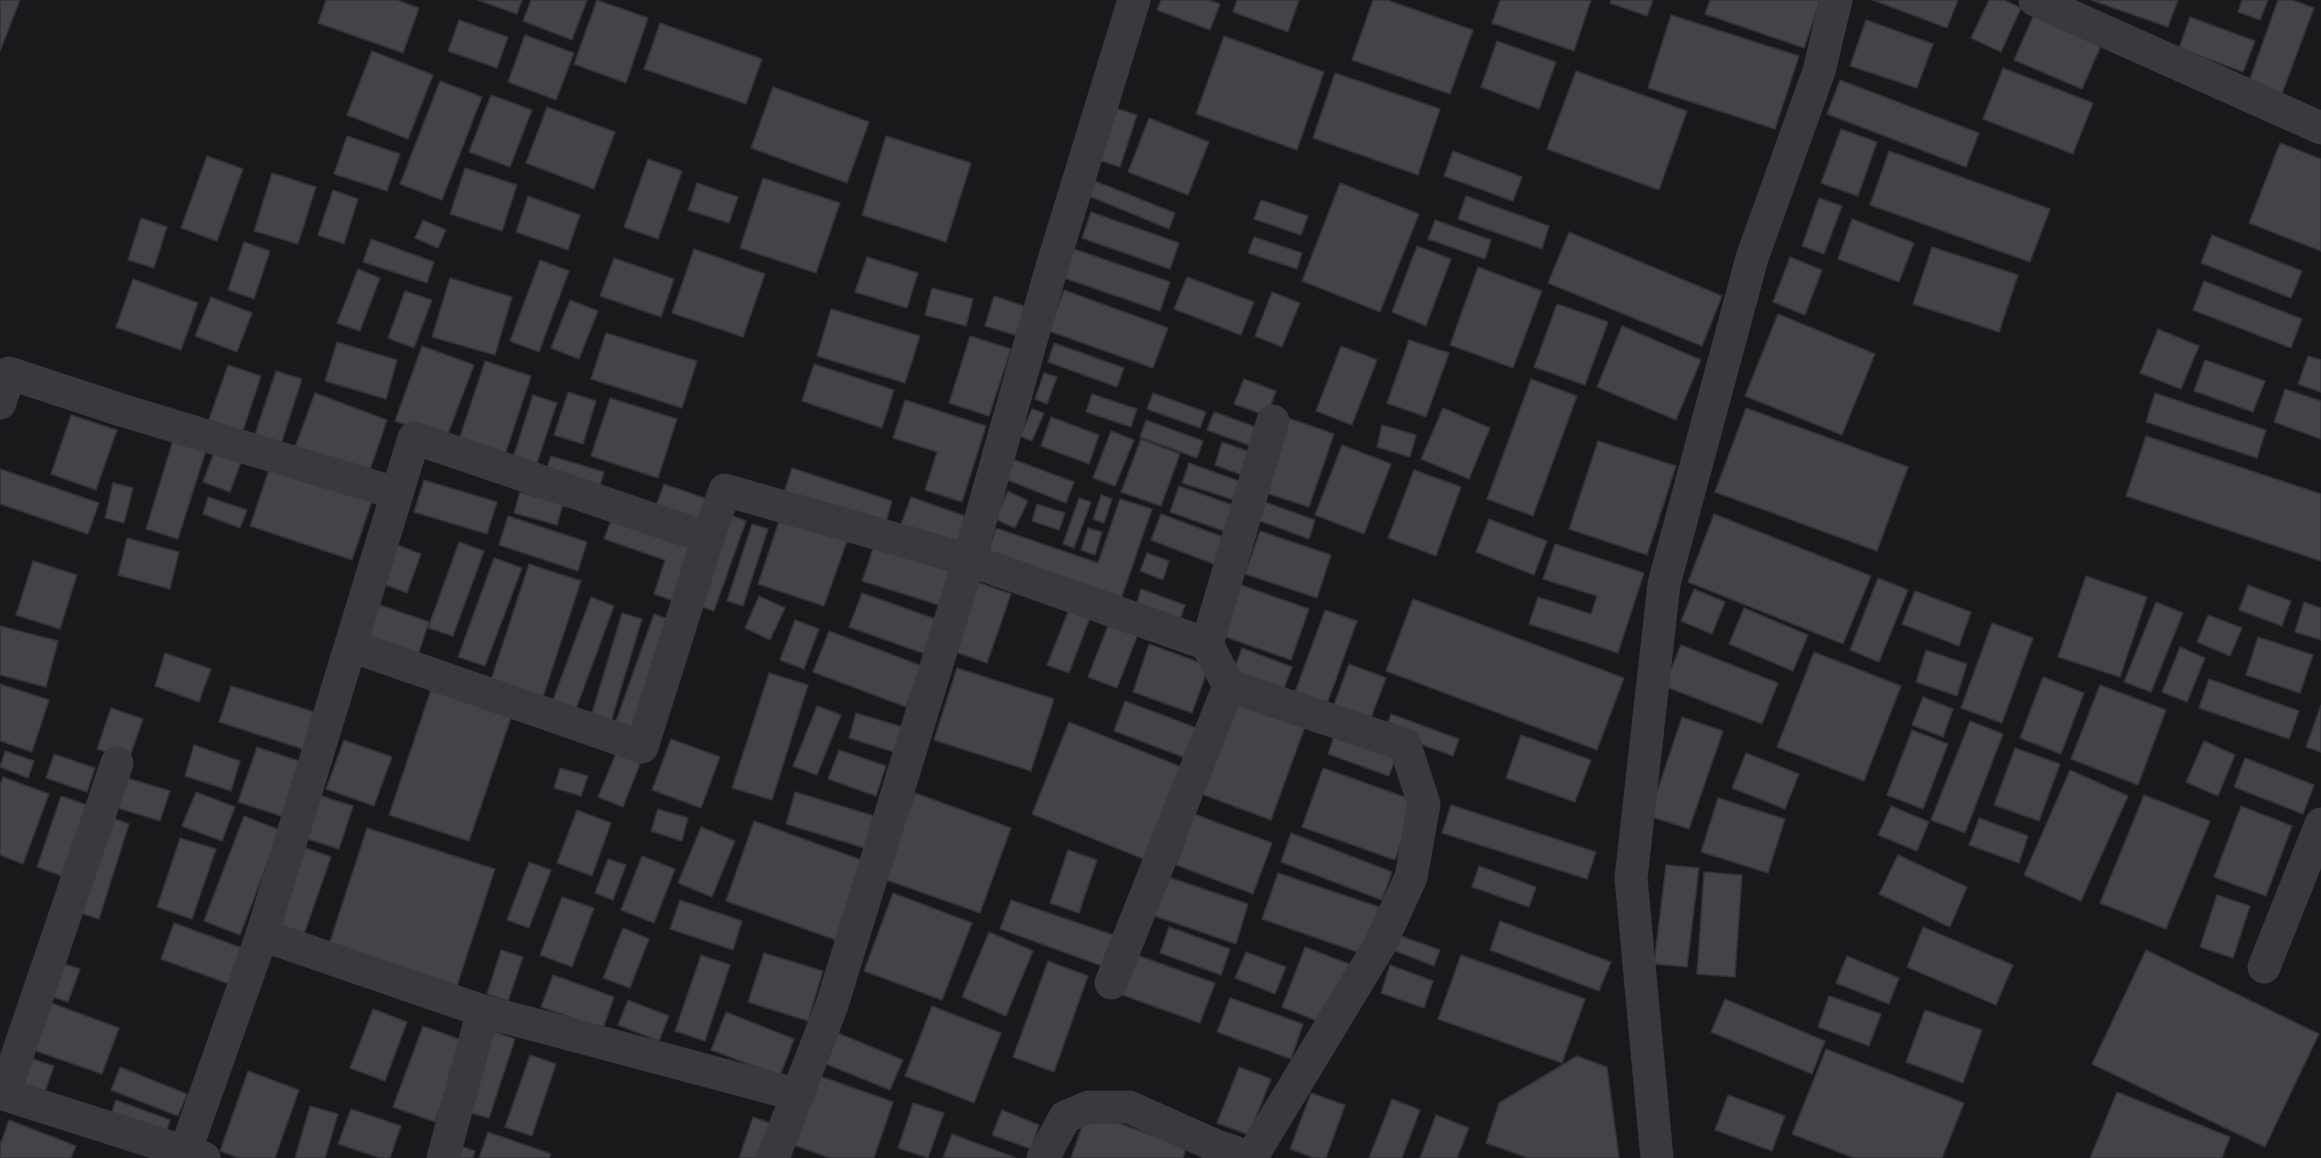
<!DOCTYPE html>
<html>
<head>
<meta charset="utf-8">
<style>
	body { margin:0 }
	canvas { display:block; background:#19191b }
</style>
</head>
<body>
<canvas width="2321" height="1158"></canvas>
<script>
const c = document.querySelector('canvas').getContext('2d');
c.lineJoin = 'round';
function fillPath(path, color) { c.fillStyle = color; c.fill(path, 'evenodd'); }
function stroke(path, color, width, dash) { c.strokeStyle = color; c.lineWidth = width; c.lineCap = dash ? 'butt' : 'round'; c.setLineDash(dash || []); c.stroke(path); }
const building = new Path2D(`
	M0,0H20L0,51Z
	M326,0H397L419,8L403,53L318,23Z
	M478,0H522L517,14Z
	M531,0H587L572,40L523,21Z
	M597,0L648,18L626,83L574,64Z
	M1161,0H1209L1220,4L1210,30L1157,10Z
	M1237,0H1299L1288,32L1233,12Z
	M1373,0H1387L1473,30L1450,94L1352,60Z
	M1500,0H1591L1574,51L1492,23Z
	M1611,0H1653L1647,16L1610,3Z
	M1710,0H1820L1804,48L1705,14Z
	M1873,0H1958L1947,28Z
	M1989,0H2004L2021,8L2001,52L1971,38Z
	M2091,0H2178L2168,27Z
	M2242,0H2268L2260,20L2238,12Z
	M2278,0H2292L2314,8L2280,99L2247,87Z
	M2035,12L2103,41L2082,89L2014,60Z
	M1671,15L1799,56L1775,129L1648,88Z
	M2190,17L2255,41L2243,72L2179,48Z
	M459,20L508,37L497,68L448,51Z
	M1866,20L1933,44L1917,88L1850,66Z
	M660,23L762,59L746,104L644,69Z
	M525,35L574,53L556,100L508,82Z
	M1224,36L1324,72L1297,150L1196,114Z
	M1497,41L1556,62L1539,109L1481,87Z
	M372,51L433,75L408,139L347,115Z
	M2003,68L2093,103L2073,154L1983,119Z
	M1576,71L1687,111L1659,190L1547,149Z
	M1335,73L1440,109L1418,175L1313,138Z
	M1840,80L1979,133L1966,167L1827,114Z
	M440,81L482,97L442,200L400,184Z
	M773,87L869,122L847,183L751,148Z
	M491,95L532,110L510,167L469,152Z
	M547,107L615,132L594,189L526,163Z
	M1112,107L1137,115L1120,167L1095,159Z
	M1149,118L1209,142L1188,195L1128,172Z
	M1841,129L1877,142L1858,196L1821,183Z
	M347,136L400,154L387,191L334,174Z
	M886,136L971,163L946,242L862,215Z
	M2280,143L2321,159V251L2249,223Z
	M1453,151L1522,177L1513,201L1444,176Z
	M1889,151L2050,209L2030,262L1870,205Z
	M207,156L243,169L217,241L181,228Z
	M648,159L682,171L658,239L624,227Z
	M465,168L517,185L502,231L450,214Z
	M272,173L316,187L298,244L254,231Z
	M763,178L840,203L816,273L740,248Z
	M1095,181L1175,213L1169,229L1089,196Z
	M697,183L738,197L729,223L688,210Z
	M1340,183L1419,214L1380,312L1302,281Z
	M333,190L358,199L344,244L318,235Z
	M528,196L580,215L568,250L516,232Z
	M1466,196L1549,226L1542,249L1458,219Z
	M1819,198L1842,206L1824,254L1802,246Z
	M1261,200L1308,216L1301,235L1254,219Z
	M1091,212L1179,243L1170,269L1082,238Z
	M141,218L167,227L154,268L128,260Z
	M1852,219L1914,243L1899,282L1838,259Z
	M423,220L446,230L438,248L415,238Z
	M1435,220L1491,240L1485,259L1428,239Z
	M1569,232L1722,296L1702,346L1548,283Z
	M2212,235L2302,271L2291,298L2201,263Z
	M1254,237L1302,253L1297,269L1248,253Z
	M371,239L434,262L427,283L363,262Z
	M244,242L270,251L254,299L228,290Z
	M1417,246L1451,259L1426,326L1392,312Z
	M1932,247L2018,275L1999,332L1913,304Z
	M694,249L765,274L743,337L672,313Z
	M1074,249L1170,282L1160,311L1064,278Z
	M867,257L918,273L907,308L855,292Z
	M1790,257L1822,270L1805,315L1773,302Z
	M614,258L674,279L661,317L600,296Z
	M540,260L569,271L539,352L510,341Z
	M1478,267L1542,291L1513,368L1450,345Z
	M358,269L380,278L360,331L337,323Z
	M1187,277L1254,302L1241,335L1174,309Z
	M450,278L512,297L495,355L432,337Z
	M133,279L198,303L181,350L116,327Z
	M2204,281L2302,319L2291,348L2193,310Z
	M932,288L973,299L966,326L925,315Z
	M1064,290L1168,328L1153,368L1049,331Z
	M405,291L432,300L414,348L388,338Z
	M1272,292L1300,303L1282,347L1255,336Z
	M994,296L1027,307L1018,336L985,326Z
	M211,297L252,313L237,352L195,336Z
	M570,300L598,311L579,359L551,348Z
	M1557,304L1608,322L1585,385L1534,367Z
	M831,309L920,336L905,383L817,356Z
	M1778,314L1875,354L1842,435L1745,396Z
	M1622,326L1701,360L1676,420L1597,387Z
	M2158,329L2199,346L2181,389L2140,373Z
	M606,333L697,361L682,408L591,379Z
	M970,336L1011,349L989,416L949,403Z
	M1409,340L1449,353L1426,417L1387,403Z
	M337,342L397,360L386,399L325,381Z
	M1054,343L1124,368L1117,387L1048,362Z
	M422,346L474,365L446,439L395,421Z
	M1341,346L1377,360L1352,425L1316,411Z
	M2308,356L2321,360V392L2298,384Z
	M2205,360L2265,381L2253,412L2194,391Z
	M485,361L531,376L504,458L458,443Z
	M814,364L894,390L882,428L802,401Z
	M228,365L261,376L240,440L206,428Z
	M276,371L302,379L281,444L255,434Z
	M1044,373L1057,377L1047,404L1035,399Z
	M1244,379L1276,391L1267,416L1234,404Z
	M1531,379L1577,396L1533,516L1487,499Z
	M2285,389L2321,401V439L2274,422Z
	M568,392L596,401L583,444L554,435Z
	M315,393L387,420L368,476L294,450Z
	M1153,393L1206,412L1200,428L1147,409Z
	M2155,393L2266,430L2257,458L2146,422Z
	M1092,394L1137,409L1131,427L1086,412Z
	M533,395L557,403L535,469L512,461Z
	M610,398L677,419L658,478L591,456Z
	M905,400L986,426L962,502L925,490L937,452L893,438Z
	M1443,408L1490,428L1469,479L1421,459Z
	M1746,408L1908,467L1877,551L1715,492Z
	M1032,409L1044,413L1032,441L1020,436Z
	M1214,412L1261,429L1254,447L1207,430Z
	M71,415L117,430L96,490L51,474Z
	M1051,417L1099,435L1089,464L1041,446Z
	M1288,418L1334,434L1309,507L1263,492Z
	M1146,420L1203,441L1197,458L1140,437Z
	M1382,425L1416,435L1410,457L1377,447Z
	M1111,431L1134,440L1115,486L1093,478Z
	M2146,436L2321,494V561L2126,496Z
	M174,437L207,447L178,539L146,529Z
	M1141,439L1180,454L1161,506L1121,492Z
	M1598,441L1676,466L1647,555L1569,529Z
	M1222,442L1256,454L1247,477L1215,465Z
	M1342,445L1391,464L1364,534L1315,515Z
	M216,447L243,457L230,492L203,482Z
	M551,456L604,472L598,493L544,477Z
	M1012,459L1074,482L1066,503L1005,479Z
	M1189,463L1247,484L1240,502L1182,483Z
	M270,467L372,501L352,560L250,526Z
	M792,468L892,501L883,532L782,498Z
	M0,469L99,503L88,534L0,504Z
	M1414,470L1461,487L1436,556L1388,538Z
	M424,480L497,502L487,534L414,512Z
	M113,483L133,488L124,523L105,518Z
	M664,484L707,499L699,524L655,509Z
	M1179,486L1241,508L1232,534L1170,512Z
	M1008,491L1028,501L1015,528L995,519Z
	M520,492L563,504L557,525L514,513Z
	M1101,495L1112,499L1104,523L1093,519Z
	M208,497L247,510L240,528L203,514Z
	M911,497L970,518L958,553L898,533Z
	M1079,498L1091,502L1074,548L1063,544Z
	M1120,499L1152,509L1119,605L986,559L996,528L1098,563Z
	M1259,500L1315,520L1309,539L1252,518Z
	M1037,504L1065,513L1059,530L1032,521Z
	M724,513L746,521L714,611L692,603Z
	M1161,514L1234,541L1224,568L1151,540Z
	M1714,514L1871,576L1843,644L1688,582Z
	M613,515L699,545L679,603L654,594L665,560L604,539Z
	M508,516L587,542L578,571L499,545Z
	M780,518L847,541L824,606L758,584Z
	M1489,519L1547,541L1534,575L1476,552Z
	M752,524L768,529L743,606L727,601Z
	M1088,528L1102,532L1095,555L1081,550Z
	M1260,531L1331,555L1317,598L1245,574Z
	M127,538L179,552L170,589L118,575Z
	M459,542L484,551L453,636L428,628Z
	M394,544L421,554L407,593L381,583Z
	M1555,544L1644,573L1618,653L1529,624L1538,597L1591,614L1597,596L1543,579Z
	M874,546L953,572L942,606L862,581Z
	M1147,553L1169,561L1163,580L1140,571Z
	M494,558L522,568L485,666L458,657Z
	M33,561L77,575L60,629L16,615Z
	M529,564L581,581L542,700L490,683Z
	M2086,576L2147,597L2120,677L2058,657Z
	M1878,578L1908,590L1879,662L1850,650Z
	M974,581L1011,594L987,663L950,650Z
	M1241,585L1309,609L1291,660L1223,636Z
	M2248,585L2291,601L2282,626L2239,610Z
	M1141,589L1185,605L1178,626L1135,610Z
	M1694,589L1725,602L1712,634L1681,621Z
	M1915,591L1971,612L1959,646L1902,624Z
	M862,593L944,622L931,656L849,627Z
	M759,596L785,608L770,640L745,628Z
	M591,597L614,606L576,709L553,700Z
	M1413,599L1624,678L1597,750L1386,671Z
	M2156,602L2183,613L2151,692L2124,682Z
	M2304,602L2321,608V640L2295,632Z
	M377,604L429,622L417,658L365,640Z
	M1070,607L1091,615L1069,673L1047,665Z
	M1744,608L1808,635L1793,671L1729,644Z
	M1325,610L1357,621L1327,704L1295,692Z
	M622,613L642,619L610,725L590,720Z
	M654,614L676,622L637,732L615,724Z
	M2208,615L2242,628L2230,656L2197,642Z
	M795,620L819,629L804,669L780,660Z
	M1109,623L1138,634L1117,688L1088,677Z
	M1992,623L2033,638L2002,723L1961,708Z
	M0,626L58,641L46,687L0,675Z
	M829,631L922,666L906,707L813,672Z
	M2258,637L2313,655L2300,693L2246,675Z
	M1149,644L1209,666L1192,713L1133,692Z
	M1681,645L1778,683L1762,724L1664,686Z
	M2180,647L2205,658L2187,702L2162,692Z
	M1242,648L1292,667L1282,694L1232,675Z
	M1926,650L1967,664L1957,696L1916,682Z
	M1814,652L1901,686L1864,781L1777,747Z
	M165,653L211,669L199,702L155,686Z
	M1349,664L1386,678L1369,723L1332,710Z
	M957,668L1054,699L1031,771L934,740Z
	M769,673L808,685L772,800L732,788Z
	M2043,677L2084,693L2061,754L2020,738Z
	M2209,679L2299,711L2289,739L2199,708Z
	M0,684L49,700L32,752L0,741Z
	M2100,685L2166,710L2138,785L2071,759Z
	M231,686L321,714L309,751L219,722Z
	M432,687L512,715L469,841L389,815Z
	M1228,696L1306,724L1271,820L1193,791Z
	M1923,697L1953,709L1943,737L1912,725Z
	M1125,701L1202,730L1191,760L1114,731Z
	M2321,705V752L2306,747Z
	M817,706L841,715L817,775L793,766Z
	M111,708L143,719L129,759L97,749Z
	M856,713L906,728L897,753L849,738Z
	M1391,714L1459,739L1453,756L1385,731Z
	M1682,717L1723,731L1689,829L1649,816Z
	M1970,721L2003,734L1965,833L1931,820Z
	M1069,722L1184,768L1146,860L1032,814Z
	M1336,730L1397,753L1389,776L1328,754Z
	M1912,730L1948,744L1923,809L1887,795Z
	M1521,735L1591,760L1575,802L1506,778Z
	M671,739L720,757L701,808L652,790Z
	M344,740L392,757L374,806L326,789Z
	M2204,741L2235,755L2218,796L2186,782Z
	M194,745L240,761L231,791L185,776Z
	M257,747L305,763L287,818L238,802Z
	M2015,748L2060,764L2039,821L1994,805Z
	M618,749L642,759L623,807L598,797Z
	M839,750L886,766L876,796L828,779Z
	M5,751L34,761L28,778L0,767Z
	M1746,753L1799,774L1785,809L1732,788Z
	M54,754L95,768L87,792L46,778Z
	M2245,758L2314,785L2303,814L2234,787Z
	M560,768L588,776L581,796L554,788Z
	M1323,768L1416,801L1395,860L1302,827Z
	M2070,770L2128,796L2081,901L2024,875Z
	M121,776L170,791L160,821L111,806Z
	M3,777L49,794L23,864L0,855V785Z
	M196,792L235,807L222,841L182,826Z
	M795,792L881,818L871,850L786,824Z
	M915,793L1011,828L980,913L884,879Z
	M315,794L353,806L339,849L301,837Z
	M2144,795L2210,821L2166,929L2100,903Z
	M61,796L87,805L62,876L37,867Z
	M1718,798L1785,819L1768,873L1701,852Z
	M1451,805L1596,852L1587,879L1442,833Z
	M1891,806L1929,822L1917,851L1878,835Z
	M2241,806L2292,826L2266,896L2214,877Z
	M658,809L688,818L682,841L651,831Z
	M577,810L611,823L592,876L557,863Z
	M1194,814L1272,843L1253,894L1176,865Z
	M107,816L129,824L99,919L77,912Z
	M244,816L280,830L240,935L204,921Z
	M1979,818L2028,836L2019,863L1969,845Z
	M754,821L864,861L836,940L726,901Z
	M701,827L735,841L712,897L678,883Z
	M367,828L495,869L455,992L327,951Z
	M1291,833L1392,872L1382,900L1281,862Z
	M180,838L216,849L192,919L157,907Z
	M297,845L331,857L303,937L268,924Z
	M1068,850L1097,860L1079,913L1050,903Z
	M1898,855L1967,887L1950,927L1879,894Z
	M642,856L675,869L654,923L621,910Z
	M608,859L626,865L613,900L595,893Z
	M529,862L551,870L529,928L507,920Z
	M1666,865L1699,868L1687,967L1654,964Z
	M1479,866L1536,887L1529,907L1472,887Z
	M1704,872L1742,875L1735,977L1697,974Z
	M1278,873L1379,907L1363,954L1262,919Z
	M1159,874L1248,904L1236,944L1146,913Z
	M893,893L972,923L942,1000L864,971Z
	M2217,895L2250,906L2233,958L2200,947Z
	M562,897L594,908L572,967L540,955Z
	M680,900L742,921L733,950L670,929Z
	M1011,900L1116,936L1105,967L1000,929Z
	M1500,921L1611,962L1599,991L1490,950Z
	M174,923L242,948L229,984L161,959Z
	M1169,927L1230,949L1221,975L1160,953Z
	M1923,927L2013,965L1996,1005L1907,967Z
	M623,928L649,939L630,988L603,978Z
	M989,932L1033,951L1006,1016L962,997Z
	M1398,935L1440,950L1434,966L1393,950Z
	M1305,947L1349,964L1325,1024L1282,1007Z
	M501,950L523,957L508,1001L487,994Z
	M2146,950L2319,1034L2265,1147L2092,1064Z
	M1246,952L1286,967L1275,994L1235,978Z
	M764,953L823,971L808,1021L748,1002Z
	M1131,953L1215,983L1200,1023L1117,993Z
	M701,955L730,965L705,1041L675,1031Z
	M1461,955L1585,999L1562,1063L1438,1019Z
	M1847,956L1899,978L1889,1004L1836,983Z
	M1048,961L1088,976L1054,1072L1013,1057Z
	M58,962L80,969L68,1002L47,995Z
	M1390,965L1433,981L1424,1008L1381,993Z
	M553,975L614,997L603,1029L541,1007Z
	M1829,996L1881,1014L1869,1046L1818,1027Z
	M1230,998L1303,1024L1291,1059L1217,1032Z
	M1725,999L1825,1041L1812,1074L1711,1032Z
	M628,1000L669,1016L659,1041L618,1025Z
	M46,1001L119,1028L102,1074L30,1049Z
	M932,1006L1001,1033L974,1103L905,1076Z
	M373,1009L407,1022L385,1081L350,1068Z
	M1925,1010L1982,1030L1963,1083L1906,1062Z
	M726,1012L794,1039L780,1076L711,1050Z
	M423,1026L464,1041L435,1122L393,1107Z
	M490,1030L515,1039L489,1118L463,1111Z
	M838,1033L903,1060L890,1090L826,1064Z
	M1826,1049L1964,1103L1942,1158H1854L1792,1134Z
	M530,1055L556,1064L532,1136L505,1127Z
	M1577,1056L1607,1067L1619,1158H1528L1486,1143L1499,1103Z
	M27,1057L54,1066L42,1100L15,1091Z
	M120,1067L187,1094L178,1116L111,1090Z
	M1239,1067L1271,1079L1249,1135L1217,1123Z
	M248,1071L299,1090L275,1158H239L220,1151Z
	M817,1075L893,1102L874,1158H830L793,1145Z
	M2117,1092L2230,1137L2222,1158H2090Z
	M1311,1093L1345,1105L1326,1158H1314L1290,1149Z
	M1728,1095L1785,1116L1772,1151L1715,1130Z
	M1392,1099L1420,1110L1402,1158H1369Z
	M116,1100L170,1120L164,1139L109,1119Z
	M913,1103L944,1113L928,1158L898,1148Z
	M310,1106L338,1114L325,1158H295Z
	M351,1109L401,1126L390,1158H380L338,1144Z
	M1002,1110L1039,1125L1031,1149L992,1135Z
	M1087,1112L1186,1147L1183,1158H1071Z
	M1436,1115L1469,1128L1457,1158H1420Z
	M753,1117L778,1126L767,1158H739Z
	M9,1120L76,1146L71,1158H0V1145Z
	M488,1132L551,1154L549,1158H479Z
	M952,1134L1016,1158H943Z
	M460,1146L475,1151L473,1158H456Z`);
const minor = new Path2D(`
	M2035,0L2321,128
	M0,403L9,373L121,410L396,493
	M1207,644L1229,686L1405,745L1424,804L1411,877L1381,943L1251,1158
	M351,646L642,747L708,538
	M262,935L414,438L708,538L725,490L969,560L1207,644L1273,421
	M2264,967L2321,824
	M1111,983L1229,686
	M0,1093L204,1158
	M4,1094L117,763
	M185,1152L262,935L483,1011L798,1095
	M443,1158L483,1011
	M773,1158L832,1005L969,560L1051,270L1134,0
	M1043,1158L1065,1117L1089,1107H1129L1214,1145L1252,1158
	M1657,1158L1631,878L1664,584L1752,258L1819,71L1836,0`);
fillPath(building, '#434348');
stroke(building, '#333237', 1.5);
stroke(minor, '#393a40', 33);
</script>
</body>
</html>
